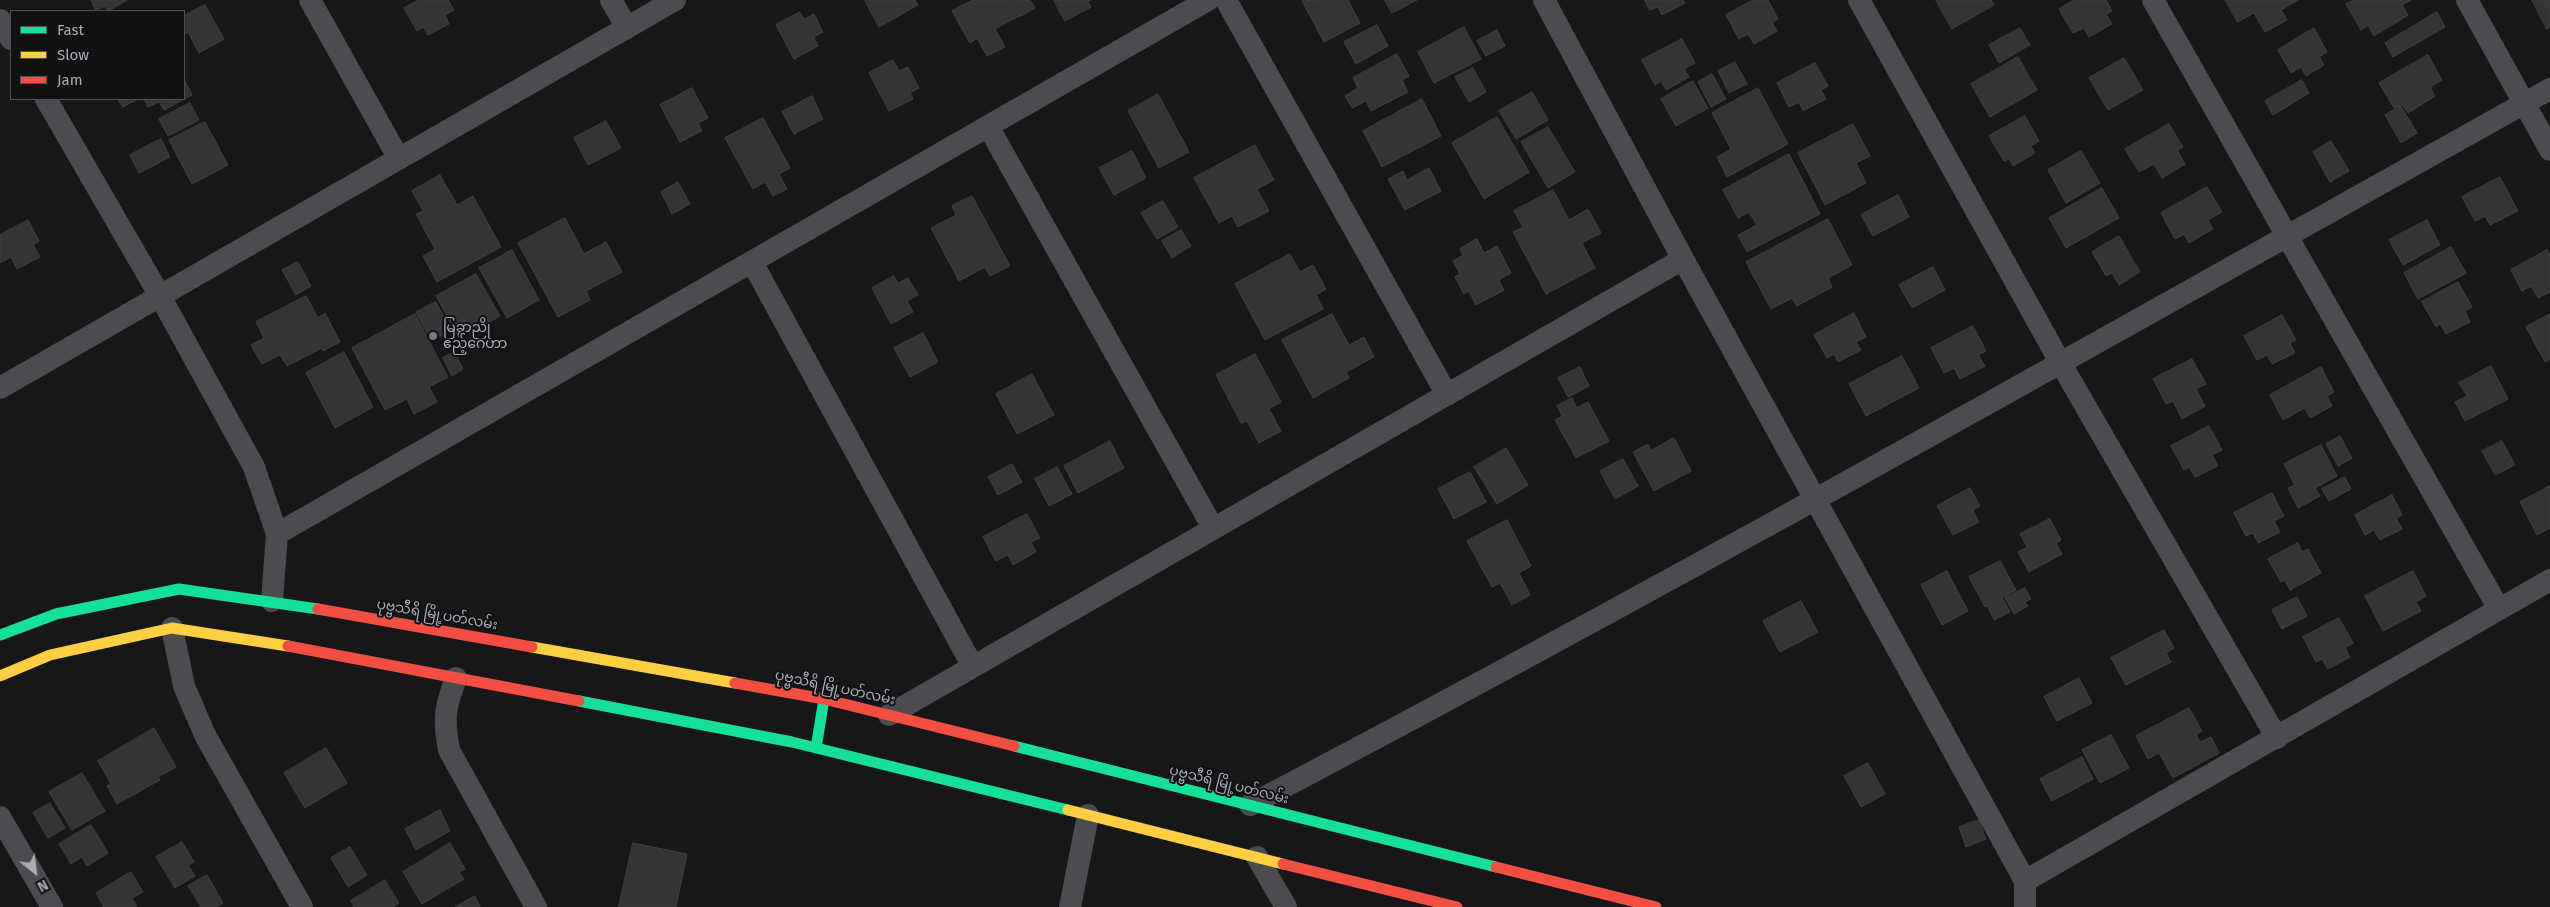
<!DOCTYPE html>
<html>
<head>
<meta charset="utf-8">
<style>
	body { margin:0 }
	#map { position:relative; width:2550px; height:907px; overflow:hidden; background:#171717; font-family:"Fira Sans",sans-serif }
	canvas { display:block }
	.legend { position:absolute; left:10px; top:10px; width:175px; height:90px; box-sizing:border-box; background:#111113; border:1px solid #4d4f55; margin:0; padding:6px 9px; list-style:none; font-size:15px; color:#a8adb8 }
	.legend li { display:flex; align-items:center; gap:10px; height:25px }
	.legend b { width:25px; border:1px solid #4d4f55 }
	.north { position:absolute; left:10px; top:847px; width:50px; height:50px; -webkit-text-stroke:4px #111113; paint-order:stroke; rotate:151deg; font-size:14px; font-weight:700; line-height:20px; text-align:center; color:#a8adb8 }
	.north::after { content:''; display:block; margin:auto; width:18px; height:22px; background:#a8adb8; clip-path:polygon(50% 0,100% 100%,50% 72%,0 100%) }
</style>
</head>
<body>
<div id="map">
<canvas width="2550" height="907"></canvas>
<ul class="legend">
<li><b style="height:6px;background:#16e098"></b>Fast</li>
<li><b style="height:6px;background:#ffcf43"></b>Slow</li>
<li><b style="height:6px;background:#f24e42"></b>Jam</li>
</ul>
<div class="north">N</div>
</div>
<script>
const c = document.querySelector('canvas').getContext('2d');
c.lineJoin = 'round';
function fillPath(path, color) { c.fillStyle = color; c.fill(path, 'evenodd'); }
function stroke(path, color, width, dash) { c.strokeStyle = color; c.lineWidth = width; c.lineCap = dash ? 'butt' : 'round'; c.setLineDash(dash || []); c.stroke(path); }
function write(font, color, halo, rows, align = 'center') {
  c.font = font + ' "Fira Sans","Noto Sans Myanmar",sans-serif'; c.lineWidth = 4; c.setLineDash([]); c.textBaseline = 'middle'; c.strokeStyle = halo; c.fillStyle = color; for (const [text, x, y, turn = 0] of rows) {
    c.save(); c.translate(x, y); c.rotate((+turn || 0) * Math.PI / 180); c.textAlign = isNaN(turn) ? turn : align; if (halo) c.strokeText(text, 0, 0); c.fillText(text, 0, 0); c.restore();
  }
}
const building = new Path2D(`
	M91,0H127L108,11L105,6L96,10Z
	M419,0H448L454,10L445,15L449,24L428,35L423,27L417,31L404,8Z
	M865,0H915L918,5L879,27Z
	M973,0H1008L1017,17L995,29L1005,47L987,56L977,38L970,43L952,11Z
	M1010,0H1030L1035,8L1019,17Z
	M1054,0H1091L1088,1L1091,7L1065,21Z
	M1348,0L1360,23L1324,42L1302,1Z
	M1385,0H1417L1392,13Z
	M1645,0H1683L1685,3L1662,15L1658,7L1650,10Z
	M1753,0H1768L1778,19L1772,22L1777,31L1754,44L1748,34L1739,39L1726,15Z
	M1936,0H1991L1994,5L1952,29Z
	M2074,0H2106L2112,11L2106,14L2112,24L2089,37L2084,28L2073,33L2059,9Z
	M2225,0H2298L2281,10L2287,20L2265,32L2254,13L2238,22Z
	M2354,0H2411L2402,5L2408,15L2374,36L2368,25L2361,30L2346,4Z
	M2532,0H2550V28L2547,29Z
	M205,5L224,39L199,53L188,32L184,34V16Z
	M800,12L804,19L814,14L823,32L814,37L818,46L794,59L776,25Z
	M2437,12L2445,27L2393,57L2385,43Z
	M1377,25L1388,46L1356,64L1344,42Z
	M1464,27L1481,59L1434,83L1418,52Z
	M2020,28L2030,45L1999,63L1989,45Z
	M2314,28L2327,52L2319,57L2324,65L2306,76L2301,67L2291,73L2278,50Z
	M1497,30L1505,46L1486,56L1477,41Z
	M1682,39L1695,63L1684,69L1689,77L1666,90L1661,81L1655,85L1642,60Z
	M1397,54L1409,76L1402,80L1408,92L1371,111L1366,101L1352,108L1345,96L1358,88L1353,78Z
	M2428,55L2442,80L2430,87L2435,96L2408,113L2402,104L2394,108L2379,83Z
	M2018,57L2037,90L1990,117L1971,84Z
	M2124,58L2143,90L2108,110L2089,78Z
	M893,60L899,71L908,67L919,88L910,93L913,99L889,111L869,73Z
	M1735,62L1747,84L1729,93L1718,71Z
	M1815,63L1828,86L1821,90L1826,99L1803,111L1799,102L1789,107L1777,83Z
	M1473,68L1486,92L1469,102L1455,77Z
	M1712,74L1726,99L1711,107L1698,82Z
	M184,79L192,95L164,110L159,102L148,107L144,99H184Z
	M2302,80L2309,93L2273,115L2265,101Z
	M1693,81L1708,108L1676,126L1661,99Z
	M692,88L708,118L698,123L702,131L680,142L660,105Z
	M1758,88L1788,144L1727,177L1717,157L1731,149L1712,113Z
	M1532,92L1548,120L1516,139L1499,111Z
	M1158,94L1189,152L1159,168L1128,111Z
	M812,96L823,119L794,134L782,112Z
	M118,99H138L123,107Z
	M1422,99L1441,136L1382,167L1363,131Z
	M190,103L199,120L168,136L159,119Z
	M2401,106L2417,133L2401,143L2385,115Z
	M2025,116L2039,141L2031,146L2035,153L2013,166L2009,159L2004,161L1989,136Z
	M1497,117L1529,172L1484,199L1452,143Z
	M763,118L790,168L779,174L787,189L773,196L765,182L753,189L725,138Z
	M606,121L621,148L588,165L574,138Z
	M205,122L228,165L192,184L169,140Z
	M1853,124L1870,156L1856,163L1866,183L1825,205L1798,153Z
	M2169,124L2183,147L2177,150L2185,164L2162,178L2154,164L2139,172L2125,149Z
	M1548,127L1575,172L1548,188L1521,142Z
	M161,139L170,157L139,173L130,155Z
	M2331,141L2349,171L2330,182L2313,152Z
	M1255,145L1274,180L1257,189L1269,211L1238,227L1232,216L1219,223L1194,178Z
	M1132,151L1146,178L1114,195L1099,168Z
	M2081,151L2100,183L2066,203L2048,170Z
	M1789,154L1820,214L1747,252L1738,235L1757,225L1749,212L1738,218L1723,190Z
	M1429,168L1441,191L1405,210L1388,179L1403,171L1407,180Z
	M440,175L457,205L473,196L501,247L437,282L423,256L435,249L416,214L423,211L412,191Z
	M2500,177L2518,211L2490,225L2485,216L2475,221L2462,197Z
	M678,182L690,204L672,214L661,192Z
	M2207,187L2222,212L2208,220L2213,229L2189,243L2184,234L2175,239L2161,213Z
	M2102,188L2119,218L2066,248L2049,218Z
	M1553,190L1569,220L1588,209L1601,233L1582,243L1595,268L1546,294L1513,232L1523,227L1514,211Z
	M1898,195L1909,217L1873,236L1861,215Z
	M972,196L1010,266L990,276L985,267L959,281L931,228L956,215L952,206Z
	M1163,201L1178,227L1157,239L1141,213Z
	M565,218L584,254L606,242L622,272L586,291L590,300L558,317L518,243Z
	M1828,219L1852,265L1828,278L1832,287L1797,306L1792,298L1771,309L1746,262Z
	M28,220L39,241L33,245L40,257L17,269L11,257L0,263V235Z
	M2427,220L2440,245L2403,265L2389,240Z
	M1181,230L1191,246L1172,258L1162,241Z
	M2119,236L2140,272L2119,285L2112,273L2106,276L2092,252Z
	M1477,239L1484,253L1497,246L1511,273L1499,280L1504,290L1476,305L1469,291L1464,294L1455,277L1460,274L1453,261L1463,255L1460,249Z
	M2451,247L2466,273L2418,299L2404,273Z
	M512,250L539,300L507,318L479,268Z
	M2547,250L2550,255V292L2538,298L2531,286L2522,291L2511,270Z
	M1290,254L1300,272L1313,265L1326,289L1316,295L1323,309L1265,340L1235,284Z
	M298,262L311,286L296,295L282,270Z
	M1933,267L1945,290L1912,308L1899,285Z
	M476,274L500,316L468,334L463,325L455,330L436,296Z
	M894,276L898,283L908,278L918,295L907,301L913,312L891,324L872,288Z
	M2458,282L2472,307L2465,311L2470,322L2446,334L2440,324L2436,327L2422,302Z
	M306,296L318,318L325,313L340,342L323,351L322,348L287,366L280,355L262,364L251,345L264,338L256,322Z
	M436,302L451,331L431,341L416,312Z
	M1854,313L1866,337L1856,342L1861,350L1838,362L1834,354L1827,358L1814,335Z
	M415,314L448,377L429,387L437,402L414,414L407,399L385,410L352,348Z
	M1332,314L1349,345L1364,337L1374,357L1346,372L1349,378L1313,398L1282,340Z
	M2550,314V359L2545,362L2526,327Z
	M2282,315L2296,340L2290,343L2295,353L2272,364L2267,355L2257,360L2244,336Z
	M1973,326L1986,351L1978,355L1985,366L1960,379L1954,368L1944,373L1931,348Z
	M923,333L938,362L910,377L894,348Z
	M344,352L373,407L335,428L306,373Z
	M454,352L463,369L452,376L443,358Z
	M1255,354L1281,402L1269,409L1281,431L1259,443L1247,421L1241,423L1216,375Z
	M1902,356L1919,388L1866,416L1849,384Z
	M2192,359L2206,384L2196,389L2205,406L2182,419L2173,401L2166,404L2153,379Z
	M2491,366L2508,399L2465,421L2455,402L2467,396L2459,383Z
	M1580,367L1589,386L1568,397L1558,378Z
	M2321,367L2334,392L2327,396L2332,406L2310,418L2305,408L2283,420L2270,395Z
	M1032,374L1054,415L1017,434L996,394Z
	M1572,398L1577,408L1588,402L1609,441L1576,458L1555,420L1562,416L1557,406Z
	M2209,426L2222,450L2212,455L2218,466L2195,477L2189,467L2184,470L2171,446Z
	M2340,436L2352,458L2338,466L2326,444Z
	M1674,438L1691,471L1654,491L1633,452L1648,444L1651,450Z
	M1110,441L1124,468L1078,493L1064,466Z
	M2502,441L2515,465L2495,475L2482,451Z
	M2321,445L2337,476L2315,488L2320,496L2298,508L2288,488L2295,485L2284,464Z
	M1506,448L1528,485L1497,504L1474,467Z
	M1623,459L1638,486L1615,499L1600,471Z
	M1012,464L1022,482L998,495L988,477Z
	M1057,467L1072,494L1049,506L1035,479Z
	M1470,472L1486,502L1454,519L1438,489Z
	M2345,477L2351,489L2329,501L2322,489Z
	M2550,486V528L2537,535L2520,502Z
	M1970,488L1980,506L1973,510L1979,522L1953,535L1937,506Z
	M2272,493L2284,516L2274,521L2280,532L2258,543L2253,533L2246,536L2234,513Z
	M2392,495L2402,515L2396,518L2402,529L2380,540L2374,530L2365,535L2355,515Z
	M1027,514L1040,538L1031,542L1036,552L1013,565L1008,555L996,561L983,537Z
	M2050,519L2061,540L2056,543L2062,554L2029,572L2018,552L2027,547L2020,534Z
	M1507,520L1531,566L1519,573L1530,595L1512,605L1500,583L1492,587L1467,541Z
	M2298,543L2302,552L2308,549L2321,573L2290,590L2285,580L2281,582L2268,559Z
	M2000,561L2016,590L1985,607L1969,577Z
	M1947,571L1968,611L1942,625L1921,585Z
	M2413,571L2426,596L2416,602L2421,611L2383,631L2365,596Z
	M2025,588L2031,599L2025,602L2028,606L2014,614L2005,598Z
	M2297,597L2307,616L2282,629L2272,610Z
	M2003,599L2010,612L1994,620L1988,607Z
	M1801,601L1818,632L1780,652L1763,621Z
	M2339,618L2353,643L2345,648L2350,657L2328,669L2322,659L2316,662L2303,637Z
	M2164,630L2174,648L2166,653L2171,662L2126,685L2111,658Z
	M2079,678L2092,703L2057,721L2044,697Z
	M2189,708L2202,731L2196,734L2200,742L2211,737L2219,753L2173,778L2159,753L2148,759L2136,736Z
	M154,728L176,767L158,777L160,780L117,804L107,786L111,784L98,761Z
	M2111,735L2129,768L2100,783L2082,750Z
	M326,748L347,783L305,808L284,773Z
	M2082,757L2093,779L2052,801L2040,779Z
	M1868,763L1885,794L1861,807L1844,776Z
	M82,773L105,811L72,830L49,792Z
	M50,803L65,828L48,838L33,813Z
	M440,810L450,831L416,850L405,829Z
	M1979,820L1986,839L1966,847L1959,827Z
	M91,825L108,853L87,866L82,857L71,864L59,844Z
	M182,842L194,862L188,865L195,876L175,888L156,857Z
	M450,843L465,869L459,872L464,879L422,904L403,872Z
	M633,843L687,854L676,907H619Z
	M350,847L367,875L348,887L331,858Z
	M131,872L143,892L132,898L137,907H104L96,893Z
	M207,875L223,903L216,907H201L188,886Z
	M385,880L399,903L393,907H354L351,901Z
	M475,896L480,907H455Z`);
const street = new Path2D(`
	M310,0L399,159
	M611,0L627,28
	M1226,0L1447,395
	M1544,0L1683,259L2025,881V907
	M1859,0L2060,362L2277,738
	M2153,0L2499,609
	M2467,0L2550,150
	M0,20L11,39
	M46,99L160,296L254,467L277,534L272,601
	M988,126L1213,528
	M752,262L972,665
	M0,388L675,0
	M277,534L1208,0
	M172,628L184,686L205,735L302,907
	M456,678C445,707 443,719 449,750L536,907
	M889,715L1683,259
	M1250,805C1688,575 2118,330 2550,89
	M0,817L52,907
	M1257,857L1286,907
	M2025,881L2550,580
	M1070,907L1088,815`);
const fast = new Path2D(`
	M0,635L56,614L179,589L318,609
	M579,701L792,742L1068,810
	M1014,746L1496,867
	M816,748L824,699`);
const slow = new Path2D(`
	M532,647L735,683
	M0,676L50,655L172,628L288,646
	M1068,810L1283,864`);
const jam = new Path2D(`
	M318,609L532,647
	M288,646L579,701
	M735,683L824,699L1014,746
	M1283,864L1457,907
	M1496,867L1656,907`);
const markers = [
	[433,336,5,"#757880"]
];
const poiNames = [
	["မြခွာညို",443,328],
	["ဧည့်ဂေဟာ",443,344]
];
const streetNames = [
	["ပုဗ္ဗသီရိ မြို့ပတ်လမ်း",437,615,10],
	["ပုဗ္ဗသီရိ မြို့ပတ်လမ်း",835,688,12],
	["ပုဗ္ဗသီရိ မြို့ပတ်လမ်း",1229,785,14]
];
fillPath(building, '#353536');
stroke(building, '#3f4043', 1);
stroke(street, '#4b4c50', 22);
stroke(fast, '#16e098', 11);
stroke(slow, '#ffcf43', 11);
stroke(jam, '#f24e42', 11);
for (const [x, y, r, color] of markers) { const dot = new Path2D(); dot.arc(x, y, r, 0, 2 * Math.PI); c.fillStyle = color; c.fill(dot); stroke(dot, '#111113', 2); }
write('14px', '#a8adb8', '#111113', poiNames, 'left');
write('14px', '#a8adb8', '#111113', streetNames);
</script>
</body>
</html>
